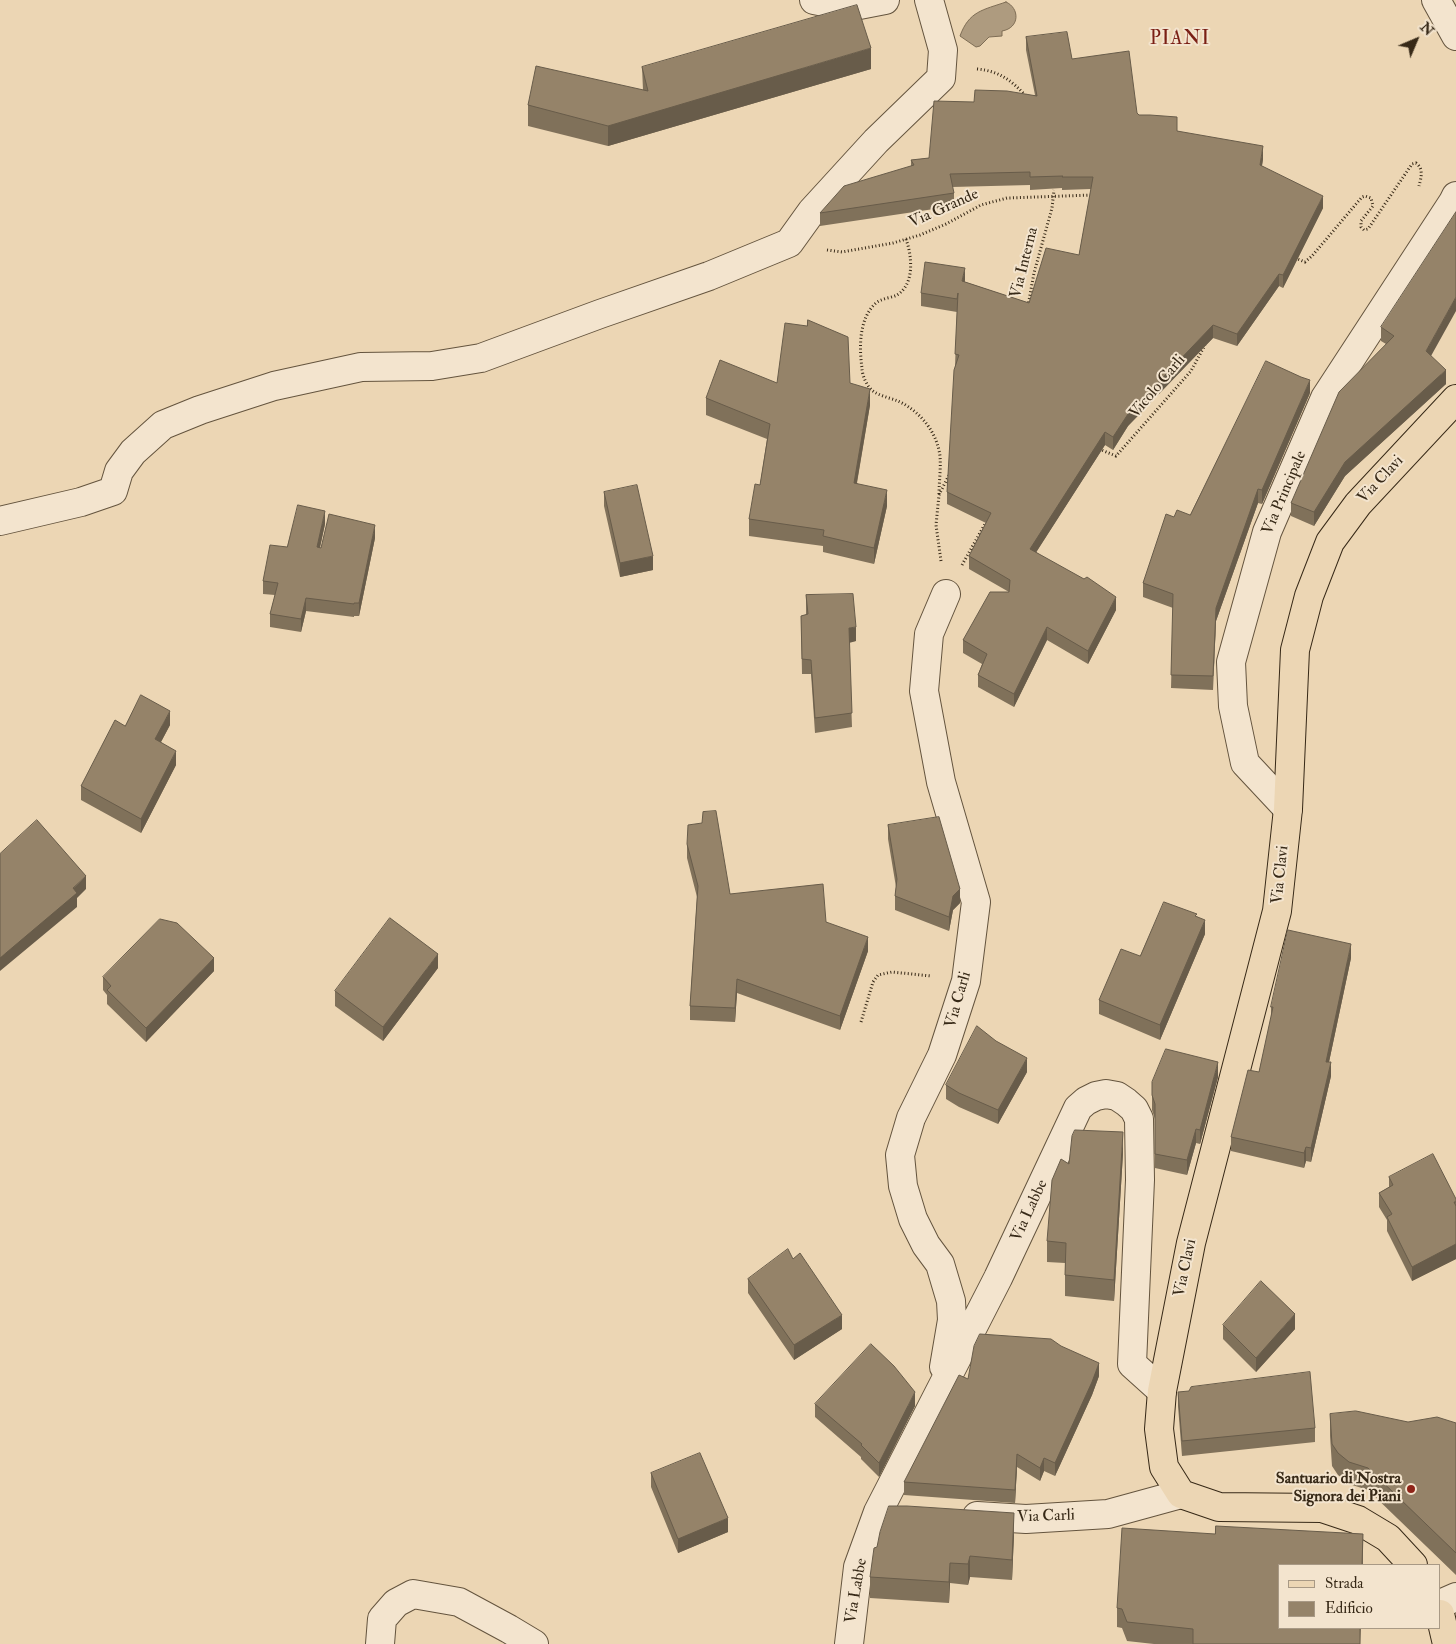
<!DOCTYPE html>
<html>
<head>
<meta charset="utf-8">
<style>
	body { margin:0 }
	#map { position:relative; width:1456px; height:1644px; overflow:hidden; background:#ecd6b4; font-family:"IM FELL Double Pica",serif }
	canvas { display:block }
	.legend { position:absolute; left:1278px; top:1564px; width:162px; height:65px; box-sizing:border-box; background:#f3e4ce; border:1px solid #a89985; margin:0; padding:6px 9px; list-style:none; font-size:15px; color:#372917 }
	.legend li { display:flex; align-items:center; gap:10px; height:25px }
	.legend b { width:25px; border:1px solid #a89985 }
	.north { position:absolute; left:1391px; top:15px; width:50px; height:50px; -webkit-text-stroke:4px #f3e4ce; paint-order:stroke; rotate:45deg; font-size:14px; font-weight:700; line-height:20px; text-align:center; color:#372917 }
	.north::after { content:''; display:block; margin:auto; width:18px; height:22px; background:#372917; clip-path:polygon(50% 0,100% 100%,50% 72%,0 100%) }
</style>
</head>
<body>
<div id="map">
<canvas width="1456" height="1644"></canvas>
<ul class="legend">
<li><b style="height:6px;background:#ecd6b4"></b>Strada</li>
<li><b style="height:14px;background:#958369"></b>Edificio</li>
</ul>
<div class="north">N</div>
</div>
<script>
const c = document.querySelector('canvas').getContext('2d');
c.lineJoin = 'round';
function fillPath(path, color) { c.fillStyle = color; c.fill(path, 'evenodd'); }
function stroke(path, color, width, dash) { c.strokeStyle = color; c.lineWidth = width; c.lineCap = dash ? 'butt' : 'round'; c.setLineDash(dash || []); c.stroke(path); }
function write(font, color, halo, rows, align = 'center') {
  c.font = font + ' "IM FELL Double Pica",serif'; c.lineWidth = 4; c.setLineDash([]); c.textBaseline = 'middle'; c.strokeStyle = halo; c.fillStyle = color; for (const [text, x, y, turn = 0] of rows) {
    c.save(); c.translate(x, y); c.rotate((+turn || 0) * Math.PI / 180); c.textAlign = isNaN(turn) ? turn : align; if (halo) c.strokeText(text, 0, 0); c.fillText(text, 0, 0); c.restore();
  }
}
const water = new Path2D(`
	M1006,2C1020,8 1020,28 1002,31V36L989,37L980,46L976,47L960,36C969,11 983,10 1006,2Z`);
const path = new Path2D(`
	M977,69C1000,71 1012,81 1027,97
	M906,239C912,256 915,284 897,295C891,298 882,298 876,303C859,318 859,347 862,368C862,375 867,387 873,391C880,396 890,398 898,401C920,411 937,432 940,456C941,469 939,482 939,495
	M827,250L842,252L893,243L920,235L946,224L981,205L1007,198L1093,195
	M1295,258L1305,262L1312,256L1362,197L1365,196L1371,198L1373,206L1361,221V227L1364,230L1368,229L1412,164L1416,163C1424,169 1421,178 1419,186
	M1028,306L1034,273L1052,208L1054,190
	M1099,449L1116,456L1191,371L1205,345
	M941,561L936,525L939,495L949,475
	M962,565L985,524
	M861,1022L873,982L878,975L892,972L931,976`);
const minor = new Path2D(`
	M814,0L849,7L885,0
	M1436,0L1456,36
	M0,521L81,502L113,491L119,471L133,452L163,425L200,410L274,386L361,367L432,366L481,358L600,314L709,276L789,243L812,211L876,141L941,78L943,50L929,0
	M1288,809L1245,763L1233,706L1231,662L1267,532L1325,398L1453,202L1456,196
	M944,1367L952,1320L951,1301L940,1264L926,1245L913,1219L903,1186L900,1155L911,1118L942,1055L966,981L976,902L941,782L924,691L929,634L946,594
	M977,1516L1026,1519L1108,1514L1181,1494
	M1440,1604L1456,1597
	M380,1644L382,1619L396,1603L413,1594L459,1602L509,1629L534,1644
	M849,1644L858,1567L878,1512L998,1278L1078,1108L1086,1101L1096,1096L1106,1094L1117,1096L1126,1102L1134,1109L1139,1119L1140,1180L1132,1364L1162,1391`);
const major = new Path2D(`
	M1413,1565L1388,1538L1358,1520L1322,1508L1219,1507L1181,1494L1164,1467L1159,1429L1162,1391L1191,1243L1277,911L1288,809L1295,650L1309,596L1330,542L1358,504L1456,399
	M1440,1614L1447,1644`);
const wall = new Path2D(`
	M1026,37L1072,59L1139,115L1177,131L1263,159L1262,166L1323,208L1283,288L1279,286L1237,346L1213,338L1128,426L1113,450L1105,445L1036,552L1116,610L1088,664L1047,640L1014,707L978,687V675L982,664L963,653V640L1009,592L969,569V556L986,523L947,504V492L955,367L957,309V312L921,306V293L965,280V282L1029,303L1079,255L1091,189L1062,190V188L1030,190V185L952,187L954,193V206L820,226V213L911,166V160L929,158L974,102L1035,95L1026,50Z
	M642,67L871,69L608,146L528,126V105L643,90Z
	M1381,327L1431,356L1446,384L1345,476L1314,526L1291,516V503L1386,344L1381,341Z
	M777,383H850L870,405L857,483L887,506L874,564L823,552V546L749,536V519L760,485L767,439L706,415V398Z
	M1310,393L1262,504L1258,503L1216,621L1213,690L1171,688L1173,608L1143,597V583L1174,517L1190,515Z
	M604,492L653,570L620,577L604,506Z
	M325,524L320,548L375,538L359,616H354V617L306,611L301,632L270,627V614L275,595L263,594V581L287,547Z
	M806,595L856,641L849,642L852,727L815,733L811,674H802L801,616L806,615Z
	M170,725L161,742L176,765L141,833L81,800V786L125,726Z
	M888,825L960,903L953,910L949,931L895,910V896L896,887L888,839Z
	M687,844L730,894L826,922L868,951L840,1030L737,993L735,1022L690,1020V1006L697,897L687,858Z
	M1197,916L1205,934L1160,1040L1099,1014V1000L1140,956Z
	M1351,958L1329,1062L1331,1076L1311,1162L1306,1161L1304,1168L1231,1151V1137L1259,1072L1271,1018V1007Z
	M438,968L383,1041L335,1006V991Z
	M214,971L146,1042L107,1004V995L103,990V977Z
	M1027,1072L998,1124L959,1107L946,1099V1085Z
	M1218,1077L1200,1144L1196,1143L1187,1175L1155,1168V1119L1152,1110V1082Z
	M1123,1153L1114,1301L1065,1296V1263L1047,1262V1241L1069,1164Z
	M1389,1177L1456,1199V1259L1412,1281L1387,1231V1220L1379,1207V1193L1389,1187Z
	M793,1259L842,1329L794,1360L748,1293V1279Z
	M1223,1325L1295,1329L1256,1372L1223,1339Z
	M1099,1376L1092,1395L1055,1476L1044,1471L1040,1481L1017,1467L1015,1503L904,1495V1482L968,1379Z
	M1178,1392L1315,1428V1442L1182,1456L1178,1406Z
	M815,1404L915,1406L879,1477L861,1459V1457L815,1417Z
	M1330,1414L1408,1422L1456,1423V1575L1368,1490L1349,1484L1338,1475L1332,1466L1330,1436Z
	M651,1473L728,1532L678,1553L651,1487Z
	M1014,1534L1012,1580L970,1577L968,1585L950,1583L949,1603L870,1598V1577Z
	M1215,1534H1363V1565H1280L1361,1628L1360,1644H1154L1127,1641L1122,1628L1117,1627V1608Z`);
const shadedWall = new Path2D(`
	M871,48V69L608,146V126Z
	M1263,146V159L1260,177V165Z
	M1323,196V208L1283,288V275Z
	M965,268V280L962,294V281Z
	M1279,274V286L1237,346V334Z
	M1456,297V311L1426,365V351Z
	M1213,325V338L1128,426L1113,450V437L1128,414Z
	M1446,370V384L1345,476L1314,526V512L1345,462Z
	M1310,380V393L1262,504V490Z
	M870,389V405L854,499V483Z
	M1105,432V445L1030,562V549Z
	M1258,489V503L1216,621L1213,690L1216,608Z
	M887,490V506L874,564V548Z
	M325,511V524L317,560V547Z
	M375,525V538L359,616V603Z
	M653,556V570L620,577V563Z
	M1116,597V610L1088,664V651Z
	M306,598V611L301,632V619Z
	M856,627V641L849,643V628Z
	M1047,627V640L1014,707V694Z
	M170,711V725L155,753V739Z
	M176,751V765L141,833V819Z
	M86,876V889L77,898V907L0,971V958Z
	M960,889V903L953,910L949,931V917L953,896Z
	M1205,920V934L1160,1040V1025Z
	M868,937V951L840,1030V1016Z
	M1351,944V958L1326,1076V1062Z
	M438,954V968L383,1041V1027Z
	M214,958V971L146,1042V1028Z
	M737,979V993L735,1022V1008Z
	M1027,1058V1072L998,1124V1110Z
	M1218,1062V1077L1200,1144V1130Z
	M1331,1062V1076L1311,1162V1148Z
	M1196,1129V1143L1187,1175V1160Z
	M1123,1132V1153L1114,1301V1280Z
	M1306,1147V1161L1304,1168V1153Z
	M1456,1244V1259L1412,1281V1267Z
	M1295,1314V1329L1256,1372V1358Z
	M842,1315V1329L794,1360V1345Z
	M1099,1363V1376L1092,1395L1055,1476V1463Z
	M915,1392V1406L879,1477V1463Z
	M1017,1454V1467L1015,1503V1490Z
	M1044,1458V1471L1040,1481V1468Z
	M1014,1513V1534L1012,1580V1560Z
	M728,1518V1532L678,1553V1539Z
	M970,1556V1577L968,1585V1564Z
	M950,1563V1583L949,1603V1582Z`);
const building = new Path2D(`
	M857,5L871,48L608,126L528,105L536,66L648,91L642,67Z
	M1067,32L1072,59L1129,51L1137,113L1139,115H1150L1177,117V131L1263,146L1260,165L1323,196L1283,275L1279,274L1237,334L1213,325L1128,414L1113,437L1105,432L1030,549L1084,579L1087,577L1116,597L1088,651L1047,627L1014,694L978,675L987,654L963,640L990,592H1009L1010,580L969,556L991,513L947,492L954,370L959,355L955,354L958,293L957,299L921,293L925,262L965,268L962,281L1029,303L1046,248L1079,255L1093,177H1062L1063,176L1030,177V172L950,174L954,193L820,213L844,186L914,165L911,160L929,158L934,101L974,102L975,90L1007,91L1037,96L1026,37Z
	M1456,212V297L1426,351L1446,370L1345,462L1314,512L1291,503L1339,392L1394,336L1381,327Z
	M808,320L848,337L850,383L870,389L854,483L887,490L874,548L823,536L824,530L749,519L755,484L760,485L770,424L706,398L720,360L777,383L785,323L807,326Z
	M1266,361L1301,377L1310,380L1262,490L1258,489L1216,608L1213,676L1171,675L1173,594L1143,583L1166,514L1174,517L1177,510L1190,515Z
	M637,485L653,556L620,563L604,492Z
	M298,505L325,511L317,547L321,548L329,514L375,525L359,603H354V604L306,598L301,619L270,614L278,583L263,581L270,545L287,547Z
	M853,594L856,627L849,628L852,713L815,718L811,660L802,659L801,616L808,614L806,595Z
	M141,695L170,711L155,739L176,751L141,819L81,786L115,720L125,726Z
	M716,811L730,894L823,884L826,922L868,937L840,1016L737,979L735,1008L690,1006L698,886L687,844L688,825L702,823L703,812Z
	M939,817L960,889L953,896L949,917L895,896L897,879L888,825Z
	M37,820L86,876L73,888L77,893L0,958V854Z
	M1164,902L1197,914L1195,916L1205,920L1160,1025L1099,1000L1121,949L1140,956Z
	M390,918L438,954L383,1027L335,991Z
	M160,919L177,923L214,958L146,1028L107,990L111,986L103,977Z
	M1288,930L1351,944L1326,1062H1331L1311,1148L1306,1147L1304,1153L1231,1137L1248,1070L1259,1072L1273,1007H1271Z
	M977,1026L996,1041L1027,1058L998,1110L959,1093L946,1085Z
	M1166,1049L1218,1062L1200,1130L1196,1129L1187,1160L1155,1154V1104L1152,1095V1082Z
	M1075,1130L1123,1132L1114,1280L1065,1275L1066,1243L1047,1241L1052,1180L1061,1159L1069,1164L1072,1136Z
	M1433,1154L1456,1199V1202H1454L1456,1206V1244L1412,1267L1387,1217L1392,1214L1379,1193L1393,1185L1389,1177Z
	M788,1249L793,1259L800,1253L842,1315L794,1345L748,1279Z
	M1261,1281L1295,1314L1256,1358L1223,1325Z
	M980,1334L1051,1339L1061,1346L1099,1363L1092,1382L1055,1463L1044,1458L1040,1468L1017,1454L1015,1490L904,1482L959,1375L968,1379L974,1346Z
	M871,1344L894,1366L915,1392L879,1463L861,1445L862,1444L815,1404Z
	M1310,1372L1315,1428L1182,1441L1178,1392L1189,1391L1191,1387Z
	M1356,1411L1408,1422L1437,1417L1456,1423V1553L1368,1468L1349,1462L1338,1453L1332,1444L1330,1414Z
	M700,1453L728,1518L678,1539L651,1473Z
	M889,1506H907L1014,1513L1012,1560L970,1556L968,1564L950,1563L949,1582L870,1577L874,1548L877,1547L880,1532Z
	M1216,1526L1363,1534L1362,1565H1280V1628H1360V1644H1193V1629L1127,1622L1122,1609L1117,1608L1122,1528L1215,1534Z`);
const markers = [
	[1411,1489,5,"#8f2418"]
];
const streetNames = [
	["Via Grande",944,209,-24],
	["Via Interna",1025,263,-76],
	["Vicolo Carli",1158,387,-50],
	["Via Clavi",1381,480,-47],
	["Via Principale",1285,493,-67],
	["Via Clavi",1281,875,-84],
	["Via Carli",959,1000,-74],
	["Via Labbe",1030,1211,-65],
	["Via Clavi",1186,1268,-78],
	["Via Carli",1046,1517,-2],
	["Via Labbe",857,1591,-80]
];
const poiNames = [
	["Santuario di Nostra",1401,1480],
	["Signora dei Piani",1401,1498]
];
const quarterNames = [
	["PIANI",1180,40]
];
fillPath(water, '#ae9b7f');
stroke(water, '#7e6d55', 1);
stroke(minor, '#64543e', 30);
stroke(major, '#372917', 30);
stroke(path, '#372917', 3, [1, 2.5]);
stroke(minor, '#f3e4ce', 28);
stroke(major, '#ecd6b4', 28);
fillPath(wall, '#80715a');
fillPath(shadedWall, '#685c4a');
fillPath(building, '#958369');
stroke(building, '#685c4a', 1);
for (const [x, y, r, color] of markers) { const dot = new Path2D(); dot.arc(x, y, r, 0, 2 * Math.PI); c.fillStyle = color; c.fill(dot); stroke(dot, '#f3e4ce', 2); }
write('16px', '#372917', '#f3e4ce', streetNames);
write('bold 16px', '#372917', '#f3e4ce', poiNames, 'right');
c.letterSpacing = '1px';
write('19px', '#7a1f14', '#f3e4ce', quarterNames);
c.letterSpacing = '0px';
</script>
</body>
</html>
